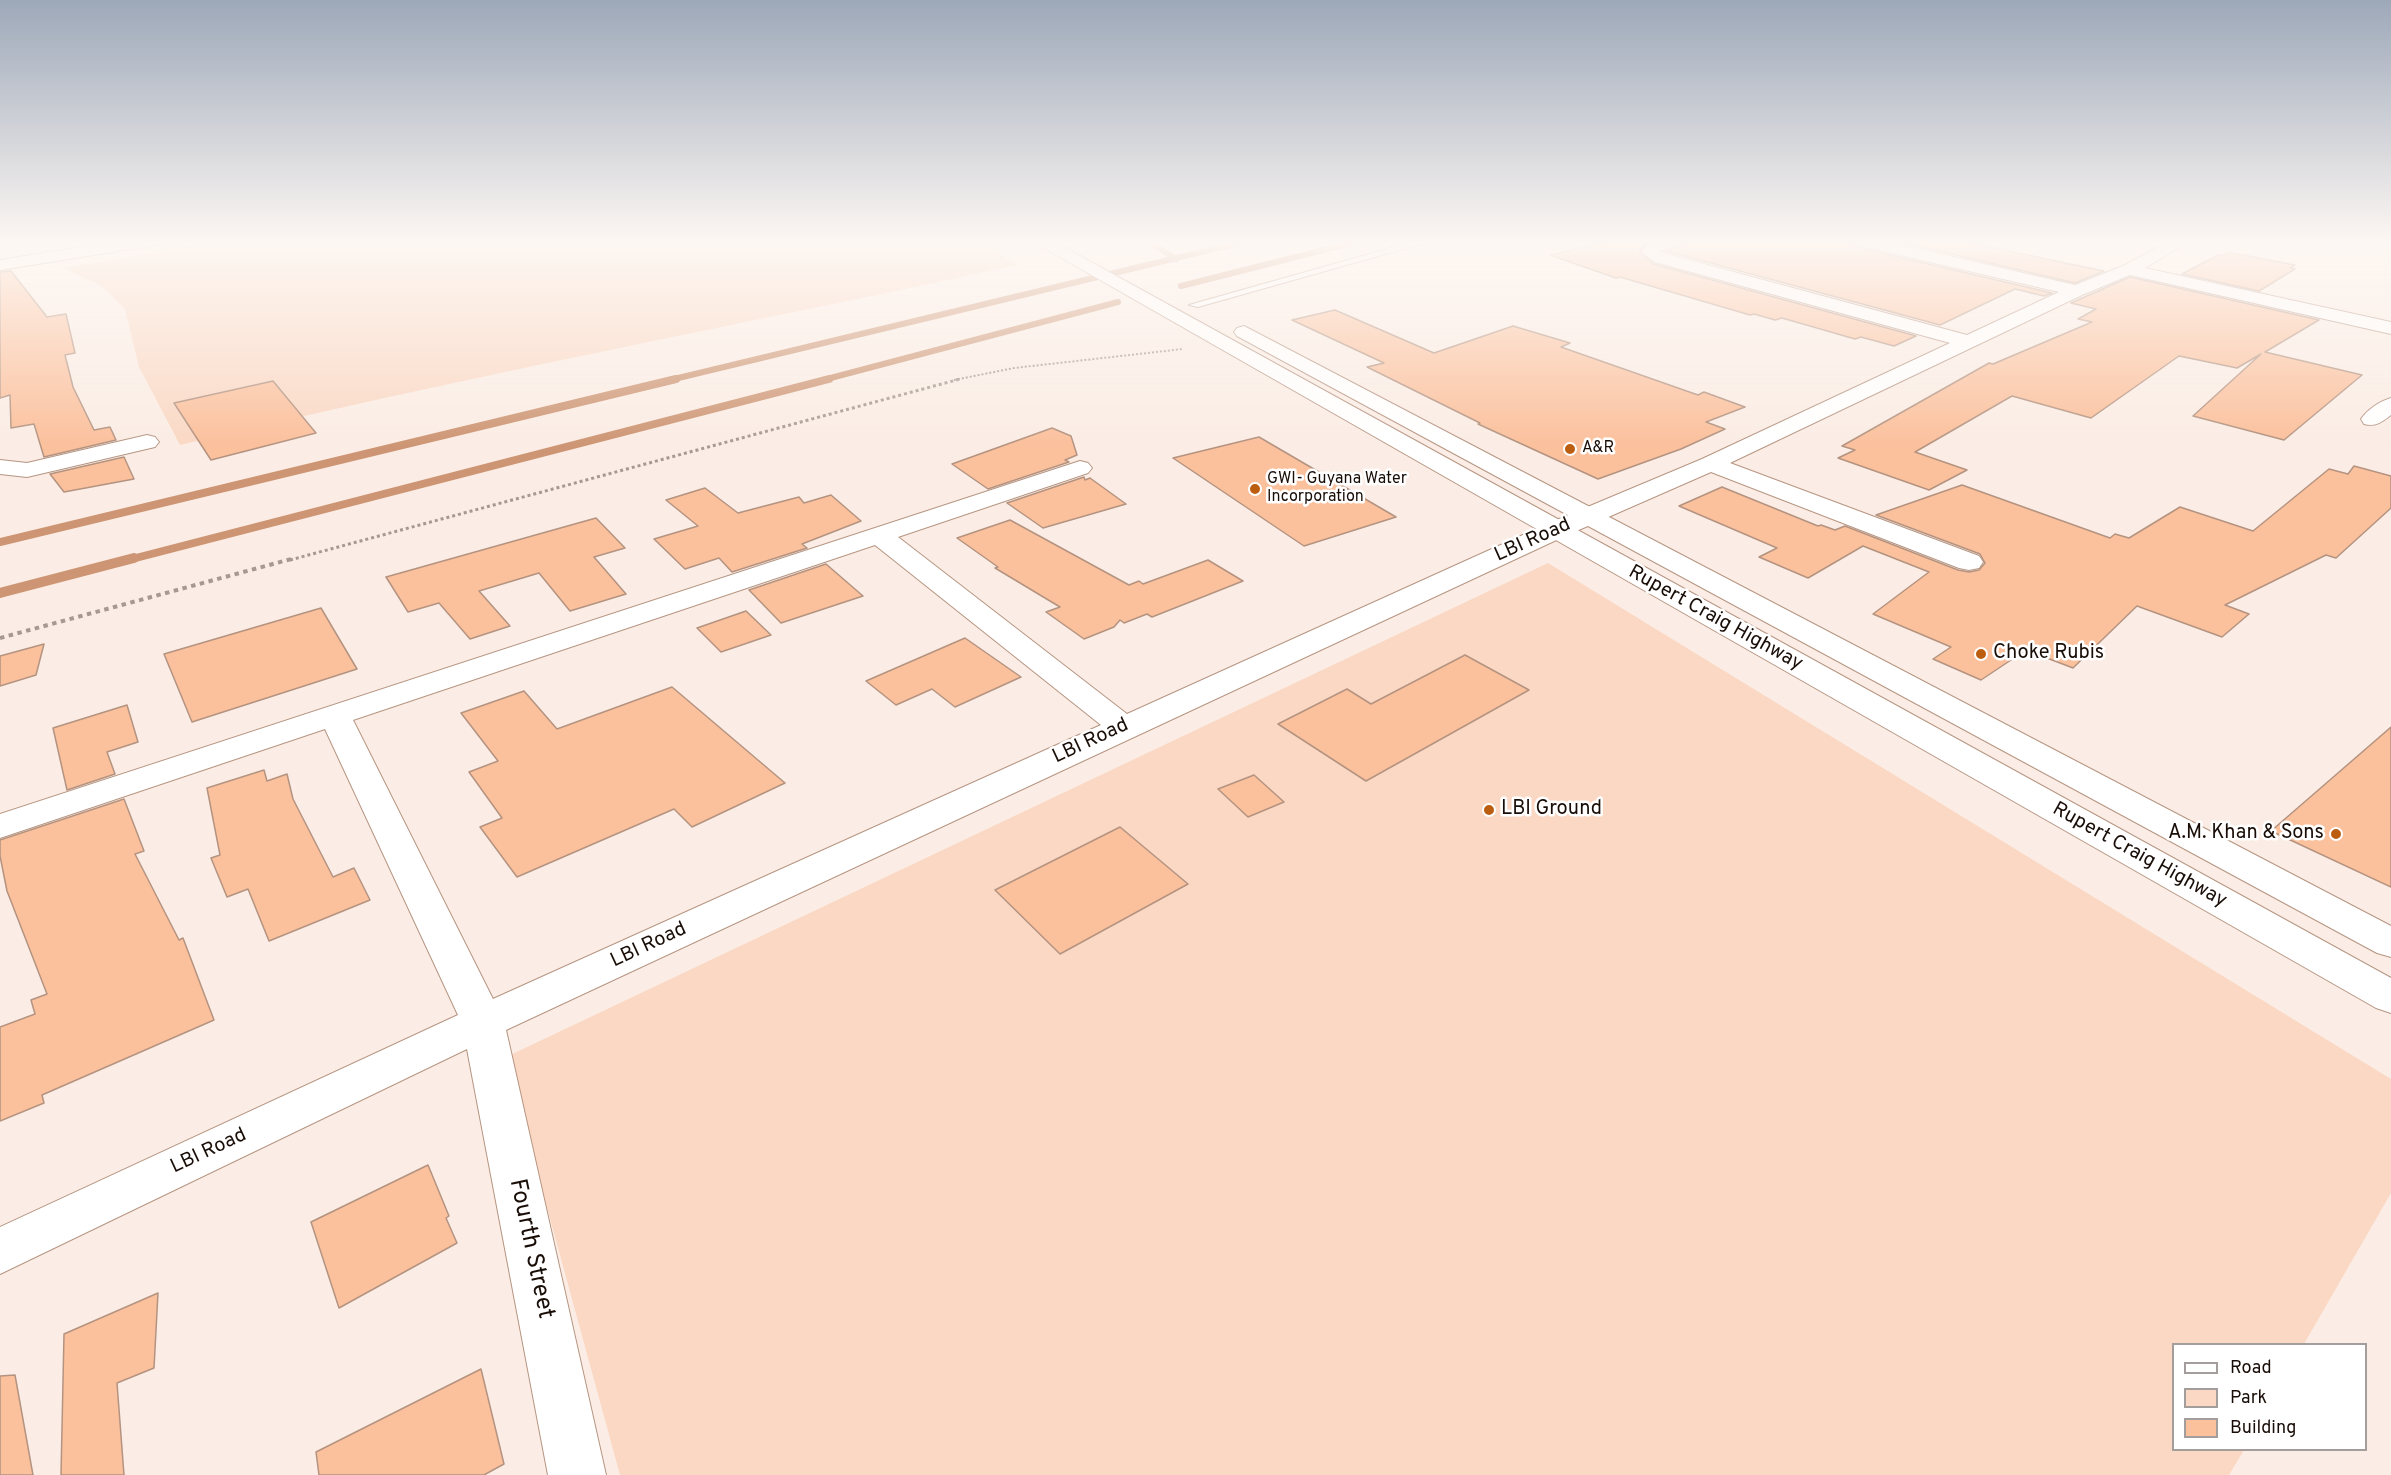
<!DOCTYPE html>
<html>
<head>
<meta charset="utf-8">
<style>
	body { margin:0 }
	#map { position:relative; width:2391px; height:1475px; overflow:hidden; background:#fbede5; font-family:Overpass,sans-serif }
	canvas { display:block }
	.legend { position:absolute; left:2172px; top:1343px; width:195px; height:108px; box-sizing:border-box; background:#fff; border:2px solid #a39e9c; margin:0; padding:8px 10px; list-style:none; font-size:18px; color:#190d07 }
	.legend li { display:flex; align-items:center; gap:12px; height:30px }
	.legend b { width:30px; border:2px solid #a39e9c }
</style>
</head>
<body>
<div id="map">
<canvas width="2391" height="1475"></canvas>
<ul class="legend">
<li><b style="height:8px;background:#fff"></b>Road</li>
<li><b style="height:16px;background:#fad8c4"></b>Park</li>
<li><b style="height:16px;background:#fbc09c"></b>Building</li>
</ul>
</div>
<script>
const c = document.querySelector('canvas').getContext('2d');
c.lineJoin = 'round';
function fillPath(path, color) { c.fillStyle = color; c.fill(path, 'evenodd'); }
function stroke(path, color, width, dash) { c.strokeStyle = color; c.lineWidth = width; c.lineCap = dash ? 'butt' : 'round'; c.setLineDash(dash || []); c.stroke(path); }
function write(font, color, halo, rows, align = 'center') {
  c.font = font + ' Overpass,sans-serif'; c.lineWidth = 5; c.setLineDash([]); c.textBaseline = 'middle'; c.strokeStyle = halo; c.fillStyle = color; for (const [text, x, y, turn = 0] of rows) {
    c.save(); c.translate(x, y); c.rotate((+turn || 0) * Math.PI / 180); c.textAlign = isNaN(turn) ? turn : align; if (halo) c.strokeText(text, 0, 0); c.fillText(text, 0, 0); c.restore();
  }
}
const green = new Path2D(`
	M233,240H977L1018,265C739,325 458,378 180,445L139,367L125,309L102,286L62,268Z
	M1548,563L2391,1079V1193L2304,1344H2174V1450H2244L2229,1475H620L506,1057Z`);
const streamFar2 = new Path2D(`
	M1147,240L1176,259
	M1181,286L1363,240
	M670,380L1251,240
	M823,380L1118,302`);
const streamFar1 = new Path2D(`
	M0,542L676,379
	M128,560L829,379`);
const stream = new Path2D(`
	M0,593L134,558`);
const building = new Path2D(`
	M1616,240H1653L1645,244L1639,252L1654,264L1916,336L1894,346L1861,337L1855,339L1782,318L1775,320L1754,314L1750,315L1620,277L1616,278L1550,255Z
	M1687,240H1847L1856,247L2052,293L2044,296L2015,289L1940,325L1666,251L1684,245Z
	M1892,240H1956L2104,271L2075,283Z
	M2228,252L2295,265L2290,268L2295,269L2259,291L2182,274L2218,255L2222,256Z
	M11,271L47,317L66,314L75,353L65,355L73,387L94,430L110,427L116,440L44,457L34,424L11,428L10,395L0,398V272Z
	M2130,277L2319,320L2265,352L2362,375L2284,440L2193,416L2261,354L2237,368L2179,356L2091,418L2012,396L1915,452L1967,470L1929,490L1838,458L1855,450L1842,446L1989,363L1993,364L2092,322L2078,319L2096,309L2071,303Z
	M1335,310L1434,353L1513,326L1570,343L1561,347L1698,395L1704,392L1745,407L1706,422L1725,429L1681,449L1598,479L1478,424L1480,423L1367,367L1384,363L1292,320Z
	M273,381L316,433L211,460L174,403Z
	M1052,428L1071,436L1077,455L1065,460L1069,462L988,489L952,464Z
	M1259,437L1396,517L1304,546L1173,458Z
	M124,457L134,479L64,492L50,474Z
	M2354,466L2391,476V508L2336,558L2326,555L2225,605L2249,614L2222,637L2137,606L2073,668L2026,650L1981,680L1933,659L1951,647L1873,614L1929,572L1863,546L1808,578L1759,557L1777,548L1679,506L1722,487L1818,526L1821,525L1835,530L1845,526L1958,570L1969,572L1979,570L1985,563L1980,554L1876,515L1962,485L2110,538L2115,534L2129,538L2180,507L2253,531L2329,469L2348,474Z
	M1084,477L1085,480L1090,478L1126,504L1043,528L1007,503Z
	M705,488L738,513L799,497L804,503L831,495L861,521L802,544L807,548L732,572L719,558L685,569L654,539L698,526L666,500Z
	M596,518L625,548L594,557L626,594L570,611L539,573L479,591L510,626L470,639L439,603L408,612L386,577Z
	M1010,520L1129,585L1139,581L1143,584L1208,560L1243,581L1152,617L1147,614L1124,623L1120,620L1114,627L1084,639L1046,612L1060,607L995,568L998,567L957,538Z
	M826,564L863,596L781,623L749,590Z
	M321,608L357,669L192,722L164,654Z
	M746,611L771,635L721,652L697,628Z
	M965,638L1021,677L955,707L932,689L896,705L866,681Z
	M44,644L36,675L0,686V656Z
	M1465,655L1529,690L1366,781L1278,724L1347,689L1371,704Z
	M672,687L785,783L692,827L674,809L517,877L480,827L502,818L469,772L498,761L461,713L524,691L557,729Z
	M127,705L138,742L107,752L115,774L67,790L53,728Z
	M2391,727V887L2271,831Z
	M264,770L267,781L287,774L293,799L333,877L354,868L370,900L269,941L248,889L227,897L211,858L220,855L207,788Z
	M1254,775L1284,802L1248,817L1218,789Z
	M124,799L144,851L135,854L179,940L183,938L214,1020L42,1095L44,1103L0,1121V1027L35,1014L31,1000L47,994L7,891L0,856V840Z
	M1120,827L1188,884L1060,954L995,890Z
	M428,1165L449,1216L446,1218L457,1243L339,1308L311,1222Z
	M158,1293L154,1368L117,1383L124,1475H61L64,1334Z
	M481,1369L504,1464L484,1475H319L316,1452Z
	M15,1375L33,1475H0V1376Z`);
const pathFar2 = new Path2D(`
	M954,380L1014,368L1183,349`);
const pathFar1 = new Path2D(`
	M290,560L960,379`);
const path = new Path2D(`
	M0,638L295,558`);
const service = new Path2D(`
	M1419,240H1435L1198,307L1189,305Z`);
const minor = new Path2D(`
	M123,240H165L157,245L0,270V260Z
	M1660,240H1685L1683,243L1660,251L1667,254L1967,335L2059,292L1857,245L1849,240H1880L2075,285L2123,266L2171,240H2192L2145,268L2391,322V334L2130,275L2082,295L1730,463L1979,556L1983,562L1979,568L1969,570L1959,568L1711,472L1565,536L506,1030L606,1475H548L467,1049L0,1274V1227L458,1015L325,729L0,838V814L1080,461L1088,463L1092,468L1088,473L898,537L1127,714L1547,524L1702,459L1950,343L1655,262L1641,252L1647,245ZM875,545L1101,725L493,999L353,720Z
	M2391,398V415C2382,422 2376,427 2364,424L2361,419C2367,410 2380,401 2391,398Z
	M147,435L155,437L159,442L155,447L27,477L0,474V460L27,463Z`);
const primary = new Path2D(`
	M1030,240H1051L2391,978V1013L2376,1008Z
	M1244,326L2391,926V957L2377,953L1237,336L1234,332L1237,328Z`);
const markers = [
	[1570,449,6,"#bc5e10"],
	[1255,489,6,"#bc5e10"],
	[1981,654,6,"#bc5e10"],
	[1489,810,6,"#bc5e10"],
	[2336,834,6,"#bc5e10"]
];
const farPoinames = [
	["A&R",1582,449],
	["GWI- Guyana Water",1267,480],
	["Incorporation",1267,498]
];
const streetNames = [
	["LBI Road",1533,541,-24],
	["Rupert Craig Highway",1715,619,29],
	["LBI Road",1091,742,-25],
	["Rupert Craig Highway",2139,856,29],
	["LBI Road",649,946,-25],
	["LBI Road",209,1152,-25]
];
const poiNames = [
	["Choke Rubis",1993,654],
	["LBI Ground",1501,810],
	["A.M. Khan & Sons",2324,834,"right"]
];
const nearStreetnames = [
	["Fourth Street",530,1249,78]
];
fillPath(green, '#fad8c4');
stroke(streamFar2, '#cd9573', 6);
stroke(streamFar1, '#cd9573', 8);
stroke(stream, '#cd9573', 10);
fillPath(building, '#fbc09c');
stroke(building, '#b49380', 1.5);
stroke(service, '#b69582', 2);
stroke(minor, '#b69582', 2);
stroke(primary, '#b69582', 2);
stroke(pathFar2, '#a69991', 2, [2, 2]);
stroke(pathFar1, '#a69991', 3, [3, 3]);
stroke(path, '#a69991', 4, [4.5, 4.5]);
fillPath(service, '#fff');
fillPath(minor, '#fff');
fillPath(primary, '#fff');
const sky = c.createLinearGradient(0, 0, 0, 447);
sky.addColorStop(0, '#9da8b9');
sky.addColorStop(0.54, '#fdf7f3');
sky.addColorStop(1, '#fdf7f300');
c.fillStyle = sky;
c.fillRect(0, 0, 2391, 447);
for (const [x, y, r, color] of markers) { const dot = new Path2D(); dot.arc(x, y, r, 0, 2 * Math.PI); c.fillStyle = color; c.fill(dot); stroke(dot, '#fff', 2); }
write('16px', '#190d07', '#fff', farPoinames, 'left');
write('20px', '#190d07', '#fff', streetNames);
write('20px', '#190d07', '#fff', poiNames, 'left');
write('24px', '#190d07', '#fff', nearStreetnames);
</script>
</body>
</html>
